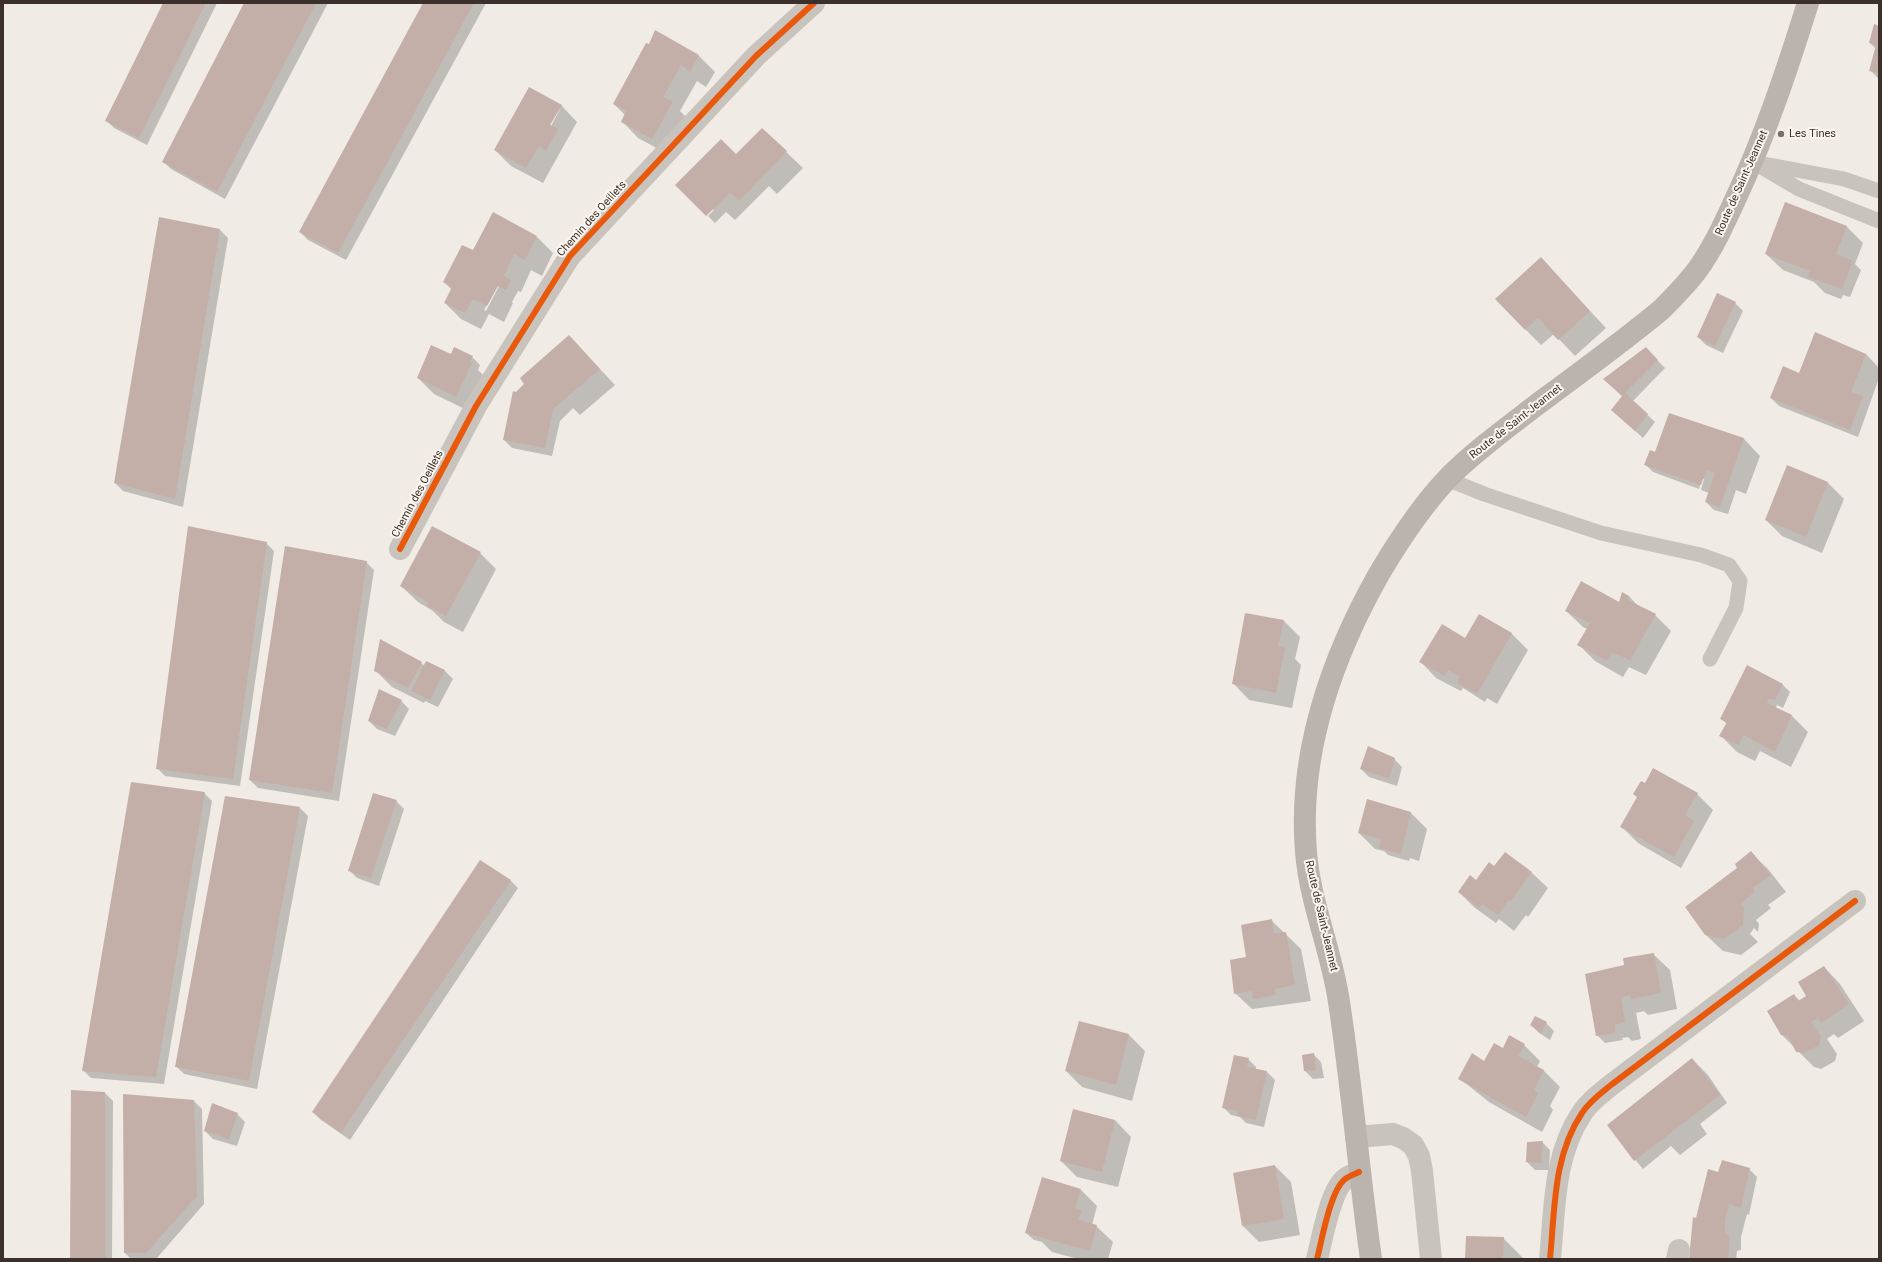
<!DOCTYPE html>
<html>
<head>
<meta charset="utf-8">
<style>
	body { margin:0 }
	#map { position:relative; width:1882px; height:1262px; overflow:hidden; background:#f0ebe5; font-family:Roboto,sans-serif }
	canvas { display:block }
	.frame { position:absolute; inset:0; border:4px solid #3b302b; pointer-events:none }
</style>
</head>
<body>
<div id="map">
<canvas width="1882" height="1262"></canvas>
<div class="frame"></div>
</div>
<script>
const c = document.querySelector('canvas').getContext('2d');
c.lineJoin = 'round';
function fillPath(path, color) { c.fillStyle = color; c.fill(path, 'evenodd'); }
function stroke(path, color, width, dash) { c.strokeStyle = color; c.lineWidth = width; c.lineCap = dash ? 'butt' : 'round'; c.setLineDash(dash || []); c.stroke(path); }
function write(font, color, halo, rows, align = 'center') {
  c.font = font + ' Roboto,sans-serif'; c.lineWidth = 4; c.setLineDash([]); c.textBaseline = 'middle'; c.strokeStyle = halo; c.fillStyle = color; for (const [text, x, y, turn = 0] of rows) {
    c.save(); c.translate(x, y); c.rotate((+turn || 0) * Math.PI / 180); c.textAlign = isNaN(turn) ? turn : align; if (halo) c.strokeText(text, 0, 0); c.fillText(text, 0, 0); c.restore();
  }
}
const shadow = new Path2D(`
	M164,3H217L147,145L114,128L106,120Z
	M245,3H328L225,199L171,169L163,161Z
	M425,3H486L346,260L308,240L300,232Z
	M1879,27V79L1870,70L1876,49L1870,43Z
	M656,31L699,56L715,72L706,87L697,81L680,111L688,119L668,154L638,138L622,121L625,115L614,104L649,46Z
	M561,105L577,122L543,183L511,166L495,150ZM558,108L560,109L551,126H548Z
	M762,129L803,168L777,194L769,186L735,220L726,212L715,223L708,216L714,210L712,209L736,155Z
	M160,218L220,230L228,238L183,507L123,491L115,483Z
	M1846,226L1863,243L1855,264L1861,270L1850,297L1843,295L1841,299L1825,293L1814,282L1783,270L1766,254Z
	M537,237L553,253L542,276L531,270L521,292L518,291L512,302L513,303L504,322L489,314L481,329L461,319L445,303L452,290L444,282ZM497,285L499,286L486,311L484,310Z
	M1561,280L1606,328L1575,356L1554,334L1541,345L1525,329Z
	M1735,303L1743,311L1723,353L1706,345L1698,337Z
	M569,336L615,385L580,415L573,408L560,421L552,456L512,448L504,440L516,393Z
	M454,348L472,357L480,365L478,370L488,380L473,413L434,394L418,378L451,355Z
	M1646,349L1665,368L1633,401L1655,422L1643,438L1612,410L1623,397L1613,387Z
	M1866,354L1879,368V378L1858,437L1779,406L1771,398L1798,374Z
	M1675,416L1744,439L1760,456L1746,494L1736,490L1728,514L1714,510L1706,502L1709,493L1701,490L1704,479H1702L1699,489L1653,472L1645,464L1655,454Z
	M1788,466L1828,483L1844,499L1822,553L1782,536L1766,520Z
	M266,543L274,551L240,786L165,776L157,768Z
	M480,553L496,569L463,632L444,622L433,611L418,602L401,586Z
	M366,562L374,570L339,801L258,788L250,780Z
	M1629,596L1638,606L1655,615L1671,631L1646,675L1629,667L1623,677L1595,661L1579,645L1587,629L1583,627L1566,611L1620,603Z
	M1479,615L1512,634L1528,650L1497,704L1487,698L1485,702L1463,688L1461,691L1436,678L1420,661L1465,639Z
	M1284,621L1300,637L1295,659L1301,665L1292,708L1249,700L1233,683Z
	M427,662L445,671L453,679L438,707L425,701L424,703L392,687L375,670L421,663L425,666Z
	M1782,684L1790,692L1783,708L1777,705L1775,709L1792,716L1808,732L1791,767L1760,751L1755,761L1737,752L1721,736L1727,724L1721,719Z
	M401,701L409,709L395,736L377,729L369,721Z
	M1394,759L1402,767L1397,786L1369,777L1361,769Z
	M1651,789L1697,794L1713,810L1681,868L1638,843L1622,827Z
	M204,793L212,801L164,1084L91,1078L83,1070Z
	M396,801L404,809L379,886L357,878L349,870Z
	M300,808L308,816L257,1089L184,1074L176,1066Z
	M1411,813L1427,829L1419,861L1410,858L1409,861L1388,855L1384,851L1375,849L1359,833Z
	M1751,853L1768,869L1786,892L1768,905L1771,908L1756,920L1759,924L1758,932L1754,928L1750,934L1758,942L1741,955L1723,951L1706,935L1738,868Z
	M1495,867L1531,872L1548,888L1528,917L1526,915L1514,931L1499,919L1496,923L1475,908L1459,892Z
	M510,880L518,888L350,1140L321,1120L313,1112Z
	M1271,920L1301,949L1311,1001L1252,1009L1235,993L1247,958Z
	M1653,954L1670,970L1677,1009L1648,1015L1644,1011L1636,1013L1641,1039L1632,1041L1628,1037L1622,1038L1623,1040L1605,1043L1597,1035L1623,967Z
	M1824,967L1840,984L1864,1021L1838,1038L1834,1034L1827,1039L1837,1054L1835,1061L1821,1069L1814,1067L1782,1035L1794,995L1800,1001L1807,997Z
	M1080,1022L1129,1035L1145,1051L1132,1101L1082,1087L1066,1071Z
	M1546,1023L1554,1031L1550,1040L1539,1033L1531,1025Z
	M1524,1045L1540,1061L1537,1067L1544,1071L1560,1087L1550,1106L1553,1110L1542,1132L1489,1102L1459,1078L1484,1062Z
	M1313,1054L1321,1062L1324,1078L1313,1079L1305,1071L1303,1056Z
	M1248,1059L1256,1067V1070L1267,1072L1275,1080L1264,1127L1246,1123L1240,1117L1231,1115L1223,1107Z
	M1692,1059L1708,1075L1727,1103L1700,1124L1707,1134L1680,1155L1671,1146L1643,1169L1627,1150Z
	M105,1093L113,1101L112,1259H71Z
	M194,1101L202,1109L204,1204L156,1259H131L125,1253Z
	M237,1114L245,1122L237,1146L213,1139L205,1131Z
	M1115,1120L1131,1137L1118,1187L1077,1177L1061,1161Z
	M1542,1142L1550,1150L1549,1170H1535L1527,1162Z
	M1275,1166L1291,1182L1300,1235L1259,1242L1243,1226Z
	M1749,1169L1757,1177L1749,1215L1747,1214L1741,1237V1250L1737,1251L1736,1259H1690L1697,1219L1719,1173Z
	M1081,1190L1097,1206L1092,1225L1096,1226L1113,1242L1108,1259H1078L1052,1252L1042,1242L1034,1240L1026,1233Z
	M1467,1237L1503,1238L1524,1259H1466Z`);
const building = new Path2D(`
	M163,3H206L139,138L105,121Z
	M244,3H316L217,192L162,162Z
	M423,3H474L338,253L299,232Z
	M1874,24L1879,26V73L1869,71L1876,45L1869,43Z
	M655,30L699,55L690,72L681,65L663,97L673,102L652,139L621,122L626,111L613,104L646,43L649,44Z
	M529,87L562,105L550,125L558,129L546,151L539,146L526,168L494,150Z
	M762,128L787,151L739,201L730,193L706,216L675,185L721,139L736,154Z
	M1785,202L1847,226L1836,254L1853,261L1842,289L1808,277L1810,271L1765,254Z
	M493,212L537,236L525,260L514,254L504,276L511,280L506,290L498,286L487,306L473,299L465,313L444,303L452,287L443,282L462,245L473,250Z
	M159,217L220,229L175,499L114,483Z
	M1541,257L1590,311L1558,340L1538,318L1525,330L1495,299Z
	M1717,293L1736,302L1715,346L1697,337Z
	M1815,332L1866,354L1851,392L1863,396L1850,430L1770,398L1783,366L1799,373Z
	M569,335L600,369L553,409L545,448L503,440L513,391L516,392L524,384L520,378Z
	M431,345L451,354L454,347L473,356L470,362L472,363L456,397L417,378Z
	M1646,347L1658,360L1625,393L1648,414L1635,431L1611,410L1622,396L1603,379Z
	M1669,413L1744,438L1720,507L1705,502L1715,473L1706,470L1701,485L1644,465L1650,450L1655,452Z
	M1787,465L1828,482L1806,537L1765,520Z
	M188,526L267,542L233,779L156,769Z
	M432,526L481,552L446,616L427,606L428,602L400,586Z
	M285,546L367,561L332,793L249,780Z
	M1581,581L1619,602L1622,592L1629,596L1628,600L1656,614L1630,660L1612,652L1607,661L1577,645L1590,623L1565,611Z
	M1245,613L1284,620L1278,646L1285,648L1276,693L1232,684Z
	M1479,614L1512,633L1477,694L1457,683L1460,677L1448,670L1445,676L1419,662L1442,624L1465,638Z
	M380,639L422,662L408,688L374,671Z
	M426,661L445,670L430,700L411,691Z
	M1747,665L1783,684L1775,700L1769,698L1767,703L1792,715L1775,752L1743,735L1739,745L1719,736L1727,722L1720,719Z
	M379,689L402,700L387,729L368,721Z
	M1368,746L1395,758L1389,779L1360,769Z
	M1653,768L1698,793L1685,815L1694,821L1674,857L1620,827L1637,797L1633,794L1641,781L1645,783Z
	M131,782L205,792L156,1077L82,1071Z
	M373,793L397,800L371,878L348,871Z
	M225,796L300,807L249,1081L175,1067Z
	M1367,799L1411,812L1401,854L1379,848L1381,839L1358,833Z
	M1751,851L1771,875L1753,888L1755,892L1740,904L1744,907L1743,925L1724,939L1705,935L1685,907L1737,868L1735,864Z
	M1505,852L1532,872L1511,901L1509,900L1498,915L1482,904L1479,908L1458,892L1470,875L1476,880L1489,862L1494,866Z
	M480,860L511,880L341,1133L312,1112Z
	M1272,919L1274,933L1286,932L1295,985L1275,989L1276,995L1253,999L1252,991L1234,994L1230,960L1246,957L1241,925Z
	M1654,953L1661,993L1631,999L1630,995L1621,997L1625,1022L1615,1025V1033L1596,1036L1585,974L1624,965L1623,958Z
	M1824,966L1849,1004L1821,1023L1818,1018L1811,1022L1821,1037L1819,1045L1805,1053L1796,1052L1788,1036L1781,1035L1767,1011L1794,994L1798,1001L1806,996L1798,982Z
	M1535,1016L1547,1022L1541,1033L1530,1025Z
	M1079,1021L1129,1034L1116,1085L1065,1071Z
	M1509,1035L1525,1044L1518,1056L1544,1070L1534,1090L1538,1093L1526,1117L1458,1079L1472,1053L1484,1061L1494,1043L1503,1048Z
	M1314,1053L1316,1070L1304,1071L1302,1055Z
	M1234,1055L1249,1058L1247,1067L1267,1071L1256,1120L1237,1116L1238,1111L1222,1108Z
	M1692,1058L1720,1095L1634,1161L1607,1125Z
	M71,1090L105,1092V1259H70Z
	M123,1094L194,1100L197,1196L146,1253H124Z
	M212,1103L238,1113L229,1139L204,1131Z
	M1073,1109L1115,1120L1102,1172L1060,1161Z
	M1543,1141L1541,1163L1526,1162L1527,1142Z
	M1722,1160L1750,1168L1741,1208L1729,1204L1725,1220V1234L1730,1236L1728,1259H1689L1693,1217L1696,1218L1708,1169L1718,1172Z
	M1275,1165L1284,1219L1242,1226L1233,1173Z
	M1042,1177L1081,1189L1075,1208L1082,1210L1078,1220L1097,1225L1090,1251L1025,1233Z
	M1466,1236L1504,1237L1503,1258L1465,1259Z`);
const lane = new Path2D(`
	M1753,162L1799,189L1879,221
	M1764,164L1844,179L1879,191
	M1447,479L1484,494L1601,533L1701,555L1729,565L1740,581L1736,608L1710,659`);
const street = new Path2D(`
	M400,549L476,406L570,256L756,56L814,3
	M1356,1137L1393,1134L1403,1138L1413,1145L1419,1156L1422,1171L1431,1259
	M1317,1259C1322,1240 1330,1191 1345,1179C1349,1176 1355,1174 1359,1172
	M1550,1259C1555,1209 1553,1156 1582,1113C1589,1102 1600,1094 1611,1085L1855,901
	M1677,1259L1679,1250`);
const secondary = new Path2D(`
	M1371,1259C1359,1174 1352,1087 1339,1002C1332,952 1310,903 1306,852C1298,754 1331,659 1379,574C1399,540 1422,505 1450,476C1477,449 1508,427 1539,403C1580,373 1622,342 1661,310C1674,297 1687,284 1698,269C1713,248 1724,224 1735,200C1765,136 1787,70 1808,3`);
const cycleway = new Path2D(`
	M400,549L476,406L570,256L756,56L814,3
	M1317,1259C1322,1240 1330,1191 1345,1179C1349,1176 1355,1174 1359,1172
	M1550,1259C1555,1209 1553,1156 1582,1113C1589,1102 1600,1094 1611,1085L1855,901`);
const markers = [
	[1781,134,4,"#7a716c"]
];
const poiNames = [
	["Les Tines",1789,134]
];
const streetNames = [
	["Route de Saint-Jeannet",1742,183,-66],
	["Chemin des Oeillets",592,219,-48],
	["Route de Saint-Jeannet",1516,422,-38],
	["Chemin des Oeillets",418,494,-62],
	["Route de Saint-Jeannet",1321,916,77]
];
fillPath(shadow, '#0003');
fillPath(building, '#c3afa7');
stroke(lane, '#c9c3be', 15);
stroke(street, '#c9c3be', 22);
stroke(secondary, '#bab3ae', 22);
stroke(cycleway, '#e8590c', 6);
for (const [x, y, r, color] of markers) { const dot = new Path2D(); dot.arc(x, y, r, 0, 2 * Math.PI); c.fillStyle = color; c.fill(dot); stroke(dot, '#fbf5ee', 1.5); }
write('11px', '#3b302b', '#fbf5ee', poiNames, 'left');
write('11px', '#3b302b', '#fbf5ee', streetNames);
</script>
</body>
</html>
